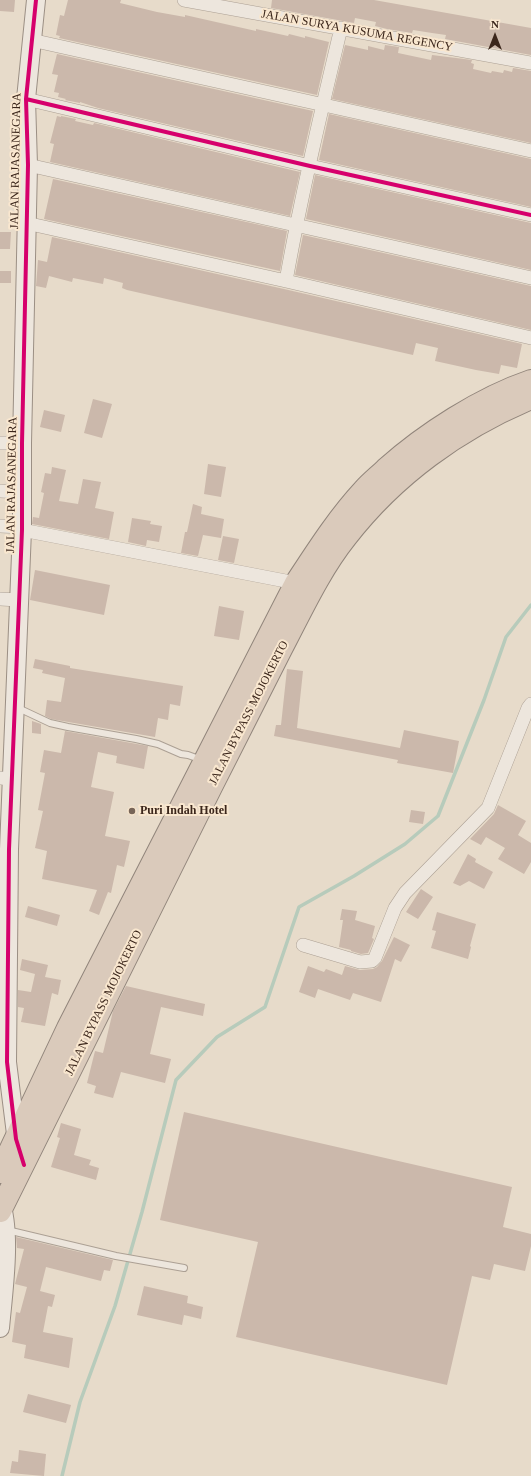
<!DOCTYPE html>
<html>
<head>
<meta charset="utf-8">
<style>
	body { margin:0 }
	#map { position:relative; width:531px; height:1476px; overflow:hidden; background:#e7dbca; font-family:"Times New Roman",serif }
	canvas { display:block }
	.north { position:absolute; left:475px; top:16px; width:40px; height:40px; -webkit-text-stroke:3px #f9e7cf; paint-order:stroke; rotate:0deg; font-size:11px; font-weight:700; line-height:16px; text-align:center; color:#3b261b }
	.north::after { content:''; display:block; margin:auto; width:14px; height:18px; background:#3b261b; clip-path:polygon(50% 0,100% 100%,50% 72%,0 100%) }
</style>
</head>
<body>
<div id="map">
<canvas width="531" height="1476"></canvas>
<div class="north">N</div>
</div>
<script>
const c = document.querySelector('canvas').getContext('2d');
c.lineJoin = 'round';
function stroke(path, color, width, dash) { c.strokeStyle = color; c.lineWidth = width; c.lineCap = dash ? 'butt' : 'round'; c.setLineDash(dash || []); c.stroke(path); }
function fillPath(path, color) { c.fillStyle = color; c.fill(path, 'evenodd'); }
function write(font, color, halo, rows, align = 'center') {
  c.font = font + ' "Times New Roman",serif'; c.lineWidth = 4; c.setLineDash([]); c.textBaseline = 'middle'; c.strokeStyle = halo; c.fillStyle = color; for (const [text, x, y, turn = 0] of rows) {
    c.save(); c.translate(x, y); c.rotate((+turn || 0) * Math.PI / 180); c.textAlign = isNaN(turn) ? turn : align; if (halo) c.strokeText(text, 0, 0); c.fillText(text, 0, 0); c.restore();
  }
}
const stream = new Path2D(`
	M62,1476L80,1402L115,1306L142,1212L176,1080L217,1037L265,1007L299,907L354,876L405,844L438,816L484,700L506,637L531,605`);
const building = new Path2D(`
	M0,0H15L14,12L0,11Z
	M68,0H121L120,3L157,12L185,17V15L256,31V29L288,36L289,34L305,38V36L329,42L317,95L59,38L60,36L56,35L60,15L64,16Z
	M272,0H374L531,28V55L445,39L446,35L432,33L413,30L412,33L387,29L375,26L376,22L355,18L354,23L271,8Z
	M345,45L368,50V46L384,50L385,45L399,47L398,53L431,60L432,55L472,60L471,63L474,64L473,69L491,73L492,71L503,73L504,70L512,72L513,68L531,71V143L332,99Z
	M57,54L313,111L303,156L98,108L80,102V103L65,100L66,99L58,97L59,93L54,92L58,75L52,74Z
	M329,114L531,159V207L319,160Z
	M57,116L61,117V116L76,119L75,121L93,125L94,123L300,172L290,216L50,162L54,144L50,143Z
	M315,175L531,223V270L306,219Z
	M53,179L287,231L280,271L44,219Z
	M0,232H11L10,249H0Z
	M303,235L531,286V330L295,275Z
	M52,237L284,289L522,344L517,368L501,365L499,374L476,370L435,361L438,348L416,343L413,355L127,290L122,288L123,283L104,278L103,284L73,278L72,282L49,276L46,288L36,286L38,260L47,262Z
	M0,271H11V283H0Z
	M93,399L112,404L102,438L84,433Z
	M44,410L65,415L61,432L40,427Z
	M208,464L226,467L221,497L204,494Z
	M52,467L66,470L59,501L78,504L83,479L101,482L95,508L114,512L109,539L32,524L33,517L39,518L44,493L41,492L45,473L51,474Z
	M193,504L202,507L201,514L224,519L221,538L203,535L198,556L181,553L185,532H187Z
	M132,518L151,521L150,524L162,526L159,542L147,540L146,546L128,542Z
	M223,536L239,539L234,563L218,560Z
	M35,570L110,585L104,615L30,600Z
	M219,606L244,611L239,640L214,636Z
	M35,659L70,666V668L183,686L180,706L170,704L168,720L158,718L155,737L51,719L45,716L47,700L61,702L65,678L42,673L43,670L33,668Z
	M287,669L303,671L297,728L400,748L404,730L459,741L453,773L397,763L398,760L274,736L276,725H281Z
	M32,721L41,724V734L32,733Z
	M65,731L148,746L144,769L116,763L117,756L98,752L91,787L114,792L105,836L130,841L124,867L117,865L111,893L108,892L99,915L89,911L97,890L42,879L47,851L35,848L43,811L38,810L45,773L40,772L44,750L61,753Z
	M498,805L526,821L518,835L531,843V862L524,874L498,859L505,848L486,837L481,845L470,839L494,814Z
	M411,810L425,812L423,824L409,822Z
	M468,854L476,859L475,862L493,872L484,889L469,881L460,886L453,883Z
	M421,889L433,897L418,919L406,912Z
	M28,906L60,915L57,926L25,917Z
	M342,909L357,911L355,920L375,926L372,938L374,939L368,953L361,954L351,951V950L339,947L343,920H340Z
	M437,912L476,924L470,946L471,947L468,959L431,948L436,931L432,930Z
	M394,937L410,945L401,962L395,959L381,1002L353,993L350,1000L318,989L315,998L299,992L308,966L324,972L326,969L342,975L345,966L360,970L373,969L377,967L382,961Z
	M22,959L48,965L45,977L61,980L58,995L52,993L45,1026L21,1022L24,1008L18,1007V990L31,992L35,974L20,970Z
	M126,986L205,1004L203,1016L161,1007L150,1054L171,1059L165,1083L121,1072L113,1098L94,1093L96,1086L87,1083L95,1051L103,1053L113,1011Z
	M184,1112L512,1187L503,1227L531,1234V1246L525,1271L494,1264L490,1280L472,1276L447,1385L236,1337L258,1242L160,1220Z
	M61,1123L81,1129L74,1155L91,1160L89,1165L99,1168L96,1180L51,1167L60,1138L57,1137Z
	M16,1237L113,1260L110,1271L104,1270L101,1281L46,1267L40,1291L55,1295L52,1307L48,1306L43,1332L73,1338L69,1368L24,1358L26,1345L12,1342L16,1312L20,1313L27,1287L15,1284L24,1249L17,1248Z
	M144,1286L188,1296L187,1303L203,1307L201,1319L184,1315L182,1325L137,1315Z
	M28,1394L71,1405L66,1423L23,1412Z
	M19,1450L46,1454L44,1476L10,1473L12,1461L18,1462Z`);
const lane = new Path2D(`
	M16,707L50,723L68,727L136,739L158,744L181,754L188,755L202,760
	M7,1230L116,1256L184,1268`);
const street = new Path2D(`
	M184,0L531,63
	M31,40L531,151
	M26,99L310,166L531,215
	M28,165L531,278
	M26,223L286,281L531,338
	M286,281C301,196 321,112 341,28
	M0,443H22
	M0,491L21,492
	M0,526L22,527
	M22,530L296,583
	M0,599L19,600
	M0,778L13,779
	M303,945L360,962L372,961L375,958L395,908L405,893L488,808L528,708L531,704`);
const secondary = new Path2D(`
	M17,1142L7,1062L9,849L22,530V443L28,165L26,99L36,0
	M0,1201C12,1233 3,1293 0,1328`);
const highway = new Path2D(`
	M0,1172L68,1028L296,583C317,551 338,518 364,490C371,482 379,476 386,469C425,434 481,398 531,381
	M0,1211C70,1069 141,928 211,787C234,741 258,695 281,649C301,611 319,571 346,537C394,475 459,428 531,398`);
const cycleway = new Path2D(`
	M26,99L310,166L531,215
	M24,1165L16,1139L7,1062L9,849L22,530V443L28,165L26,99L36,0`);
const markers = [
	[132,811,4,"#776558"]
];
const streetNames = [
	["JALAN SURYA KUSUMA REGENCY",357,31,10],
	["JALAN RAJASANEGARA",16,161,-89],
	["JALAN RAJASANEGARA",12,485,-89],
	["JALAN BYPASS MOJOKERTO",249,713,-63],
	["JALAN BYPASS MOJOKERTO",104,1003,-64]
];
const poiNames = [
	["Puri Indah Hotel",140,811]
];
stroke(stream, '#b7cbbb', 3.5);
fillPath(building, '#cbb8ab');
stroke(lane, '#aca094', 8);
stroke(street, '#aca094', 14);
stroke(secondary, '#9b8f84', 20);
stroke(highway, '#91857b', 24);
stroke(lane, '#ede6dd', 6);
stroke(street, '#ede6dd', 13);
stroke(secondary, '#ede6dd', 18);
stroke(highway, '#dacabb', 22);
stroke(cycleway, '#d6006c', 4);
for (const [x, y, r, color] of markers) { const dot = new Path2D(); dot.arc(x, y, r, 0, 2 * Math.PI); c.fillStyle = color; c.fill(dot); stroke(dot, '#f9e7cf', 1.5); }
write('12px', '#3b261b', '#f9e7cf', streetNames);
write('bold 12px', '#3b261b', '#f9e7cf', poiNames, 'left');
</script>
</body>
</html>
